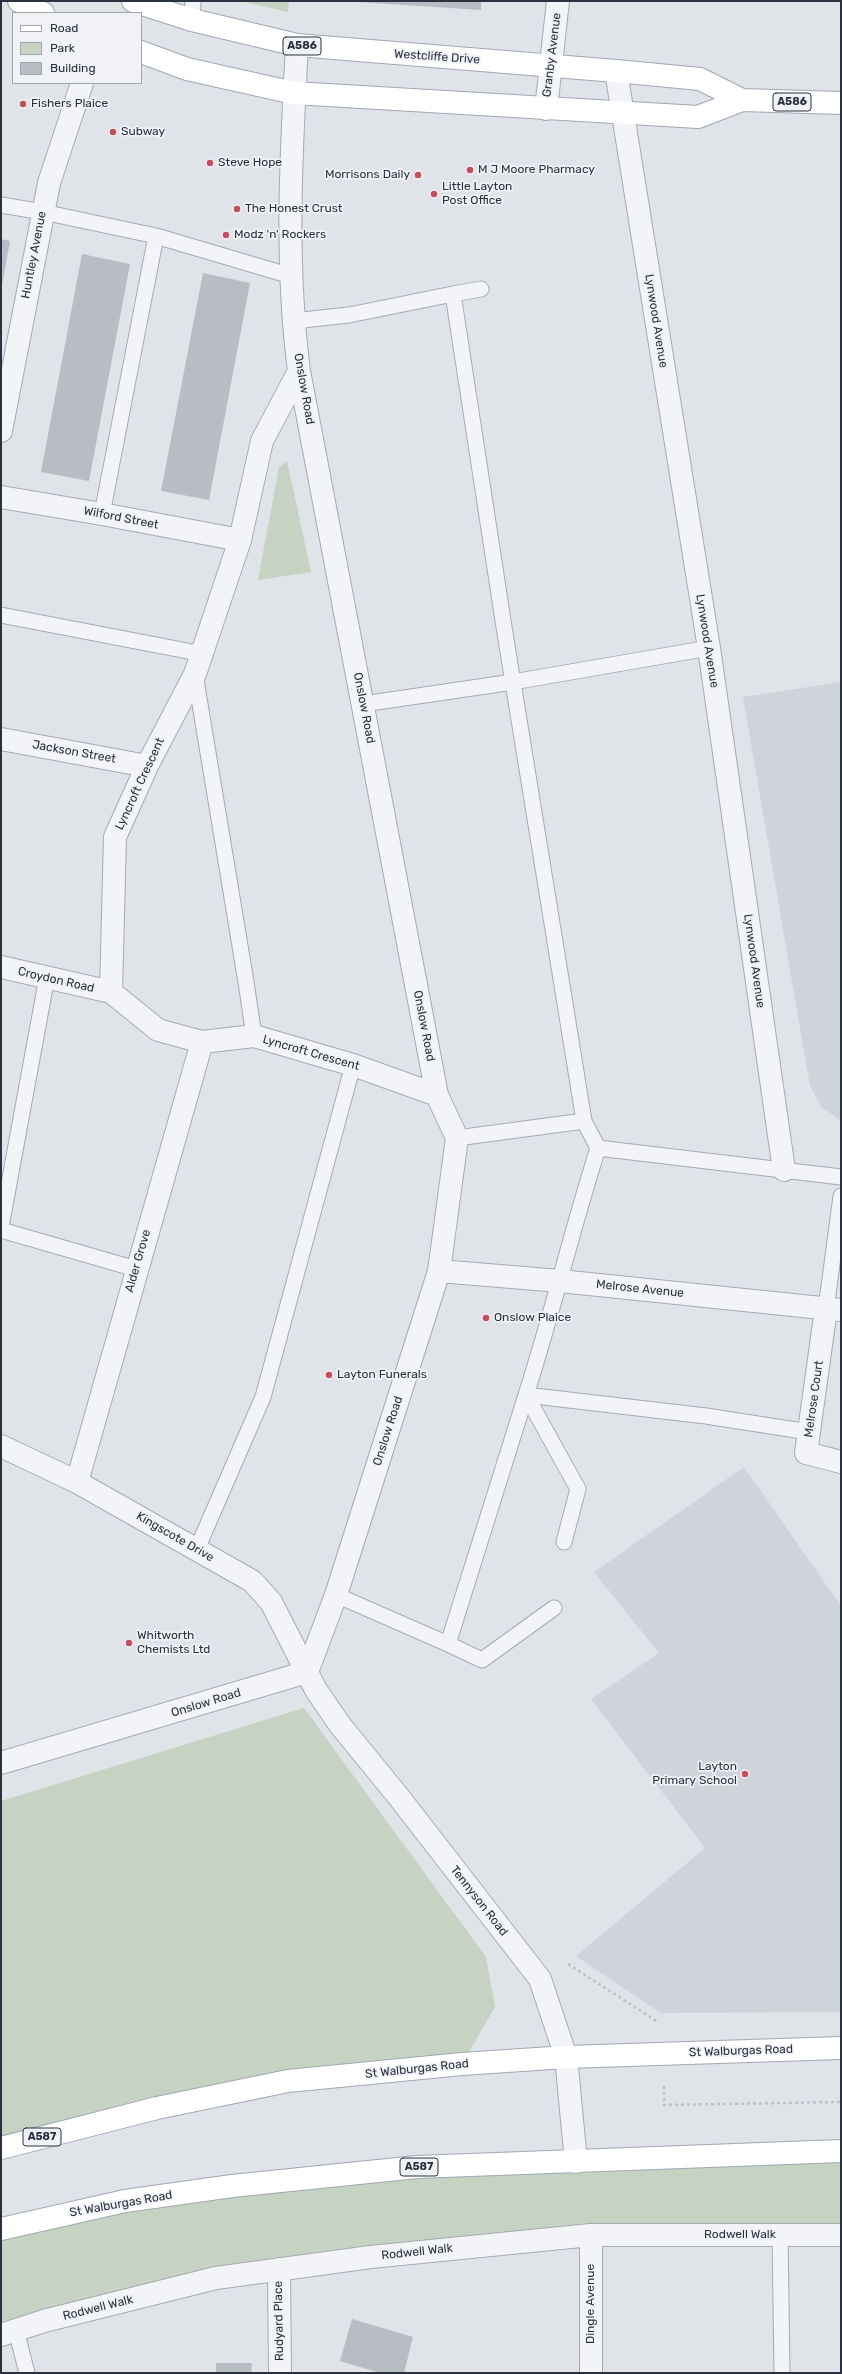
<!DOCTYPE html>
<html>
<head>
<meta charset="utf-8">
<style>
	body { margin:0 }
	#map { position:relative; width:842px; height:2374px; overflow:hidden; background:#e0e3e8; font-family:Rubik,sans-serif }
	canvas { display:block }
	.frame { position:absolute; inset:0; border:2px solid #2a313f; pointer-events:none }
	.legend { position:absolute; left:12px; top:12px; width:130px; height:72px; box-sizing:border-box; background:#f0f2f6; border:1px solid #a1a5ad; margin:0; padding:5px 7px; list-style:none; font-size:12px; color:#2a313f }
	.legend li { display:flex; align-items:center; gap:8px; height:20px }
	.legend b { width:20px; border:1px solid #a1a5ad }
</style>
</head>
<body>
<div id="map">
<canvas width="842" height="2374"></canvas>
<div class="frame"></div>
<ul class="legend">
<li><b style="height:5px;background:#fff"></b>Road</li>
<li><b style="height:11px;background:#c6d2c2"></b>Park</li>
<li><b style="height:11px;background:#b8bdc5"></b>Building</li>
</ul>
</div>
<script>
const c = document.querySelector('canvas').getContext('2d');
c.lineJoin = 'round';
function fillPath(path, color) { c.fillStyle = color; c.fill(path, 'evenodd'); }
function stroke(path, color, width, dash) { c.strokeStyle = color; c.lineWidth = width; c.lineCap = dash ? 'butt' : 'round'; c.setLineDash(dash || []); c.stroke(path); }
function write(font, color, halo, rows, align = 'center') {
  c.font = font + ' Rubik,sans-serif'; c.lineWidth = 3.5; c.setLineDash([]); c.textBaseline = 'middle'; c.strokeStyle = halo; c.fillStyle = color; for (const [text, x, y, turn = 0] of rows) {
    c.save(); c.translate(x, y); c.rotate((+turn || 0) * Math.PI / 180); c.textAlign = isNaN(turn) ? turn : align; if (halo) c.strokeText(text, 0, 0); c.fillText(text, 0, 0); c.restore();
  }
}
const built = new Path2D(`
	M841,682V1121L821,1106L810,1086L743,697Z
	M744,1467L841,1606V2012L661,2013L576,1956L705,1848L591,1699L659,1653L594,1572Z`);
const green = new Path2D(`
	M240,1H289L288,12Z
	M287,461L311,572L258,580L279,467Z
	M304,1708L486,1957L495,2007L462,2064L292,2081L1,2148V1801Z
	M841,2151V2236L536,2240L279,2269L1,2335V2229L232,2186Z`);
const building = new Path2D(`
	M357,1H481V10L357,2Z
	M1,239L10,241L2,285L1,284Z
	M82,254L130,264L89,481L41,472Z
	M203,273L250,283L209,500L161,491Z
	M352,2319L413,2337L404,2373H380L340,2361Z
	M216,2363H252L251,2373H216Z`);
const path = new Path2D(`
	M568,1964L658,2022
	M664,2086V2105L841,2102`);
const lane = new Path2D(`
	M192,20L193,1
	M1,205L43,212L156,236L291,276
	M453,294L481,289
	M293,321L349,315L453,294L504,627L584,1121
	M102,514L156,236
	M1,615L203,654
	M195,674L246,982L254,1036
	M363,704L513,682L709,648
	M457,1138L584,1121L598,1148L841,1177
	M1,1227L47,977
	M1,1230L136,1269
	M826,1309L841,1196
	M564,1542L578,1489L526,1395C552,1314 572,1230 598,1148
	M197,1549L263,1397L353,1065
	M336,1595L448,1644L526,1395L706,1416L809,1432
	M448,1644L482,1660L554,1608
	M780,2234L782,2373
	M16,2330L27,2373`);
const street = new Path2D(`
	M616,71L709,648L784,1170
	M546,109L558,1
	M299,371L262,441L240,540L195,674L147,766L115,837L111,992L158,1030L202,1042L254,1036L353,1065L437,1095
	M1,431L49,183L82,83
	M1,497L102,514L240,540
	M1,739L147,766
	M1,967L111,992
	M439,1271L560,1281L841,1310
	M826,1309L806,1453L841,1462
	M1,1446L77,1482L252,1581L271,1602L316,1690L340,1725L398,1796L540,1979L566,2057L576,2162
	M77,1482L202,1042
	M1,1763L307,1672L336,1595L439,1271L457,1138L437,1095L299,371C285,263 291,154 297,45
	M279,2269L280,2373
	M1,2335L44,2321L216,2278L371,2257L591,2235H841
	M591,2373V2235`);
const primary = new Path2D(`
	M19,1L43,13
	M133,1L192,20L297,45L616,71L700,79L742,100
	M141,52L187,69L294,93L698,117L742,100L841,103
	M1,2148L157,2108L288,2081L462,2064L566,2057L841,2048
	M1,2229L125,2201L232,2186L417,2167L841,2151`);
const markers = [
	[23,104,4,"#c64d5e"],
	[113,132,4,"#c64d5e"],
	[210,163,4,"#c64d5e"],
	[470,170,4,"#c64d5e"],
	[418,175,4,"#c64d5e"],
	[434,194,4,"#c64d5e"],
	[237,209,4,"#c64d5e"],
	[226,235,4,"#c64d5e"],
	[486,1318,4,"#c64d5e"],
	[329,1375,4,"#c64d5e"],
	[129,1643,4,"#c64d5e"],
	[745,1774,4,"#c64d5e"]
];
const shields = [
	[302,46,38],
	[792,102,38],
	[42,2137,38],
	[419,2167,38]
];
const shieldNames = [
	["A586",302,46],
	["A586",792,102],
	["A587",42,2137],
	["A587",419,2167]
];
const streetNames = [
	["Granby Avenue",552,55,-83],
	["Westcliffe Drive",437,57,4],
	["Huntley Avenue",34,255,-79],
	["Lynwood Avenue",656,321,81],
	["Onslow Road",304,389,80],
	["Wilford Street",121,518,11],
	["Lynwood Avenue",707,641,81],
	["Onslow Road",364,708,79],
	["Jackson Street",74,752,10],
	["Lyncroft Crescent",140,784,-65],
	["Lynwood Avenue",754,961,82],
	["Croydon Road",56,980,13],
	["Onslow Road",424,1026,79],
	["Lyncroft Crescent",311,1053,16],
	["Alder Grove",138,1261,-74],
	["Melrose Avenue",640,1289,6],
	["Melrose Court",814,1399,-82],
	["Onslow Road",388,1431,-72],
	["Kingscote Drive",175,1537,30],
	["Onslow Road",206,1703,-17],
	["Tennyson Road",479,1901,52],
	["St Walburgas Road",741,2051,-2],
	["St Walburgas Road",417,2069,-6],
	["St Walburgas Road",121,2204,-10],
	["Rodwell Walk",740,2235],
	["Rodwell Walk",417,2252,-6],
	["Dingle Avenue",591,2304,-90],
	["Rodwell Walk",98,2308,-14],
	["Rudyard Place",279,2321,-91]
];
const poiNames = [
	["Fishers Plaice",31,104],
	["Subway",121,132],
	["Steve Hope",218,163],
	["M J Moore Pharmacy",478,170],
	["Morrisons Daily",410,175,"right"],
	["Little Layton",442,187],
	["Post Office",442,201],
	["The Honest Crust",245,209],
	["Modz 'n' Rockers",234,235],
	["Onslow Plaice",494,1318],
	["Layton Funerals",337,1375],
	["Whitworth",137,1636],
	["Chemists Ltd",137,1650],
	["Layton",737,1767,"right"],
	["Primary School",737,1781,"right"]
];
fillPath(built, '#cfd3da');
fillPath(green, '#c6d2c2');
fillPath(building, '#b8bdc5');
stroke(lane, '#a6aab2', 17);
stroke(street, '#a6aab2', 24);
stroke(primary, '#a0a8b3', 24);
stroke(path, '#bfc1c7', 2.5, [3, 3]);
stroke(lane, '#f3f4f7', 15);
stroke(street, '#f3f4f7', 22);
stroke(primary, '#fff', 22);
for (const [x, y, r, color] of markers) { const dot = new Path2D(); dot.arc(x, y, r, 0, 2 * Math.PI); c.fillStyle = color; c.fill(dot); stroke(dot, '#f0f2f6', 1.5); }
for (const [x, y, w] of shields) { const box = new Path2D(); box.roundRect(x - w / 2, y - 9, w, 18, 3); c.fillStyle = '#f0f2f6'; c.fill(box); stroke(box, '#2a313f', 1); }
write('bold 11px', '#2a313f', null, shieldNames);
write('12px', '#2a313f', '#f0f2f6', streetNames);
write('12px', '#2a313f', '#f0f2f6', poiNames, 'left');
</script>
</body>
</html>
